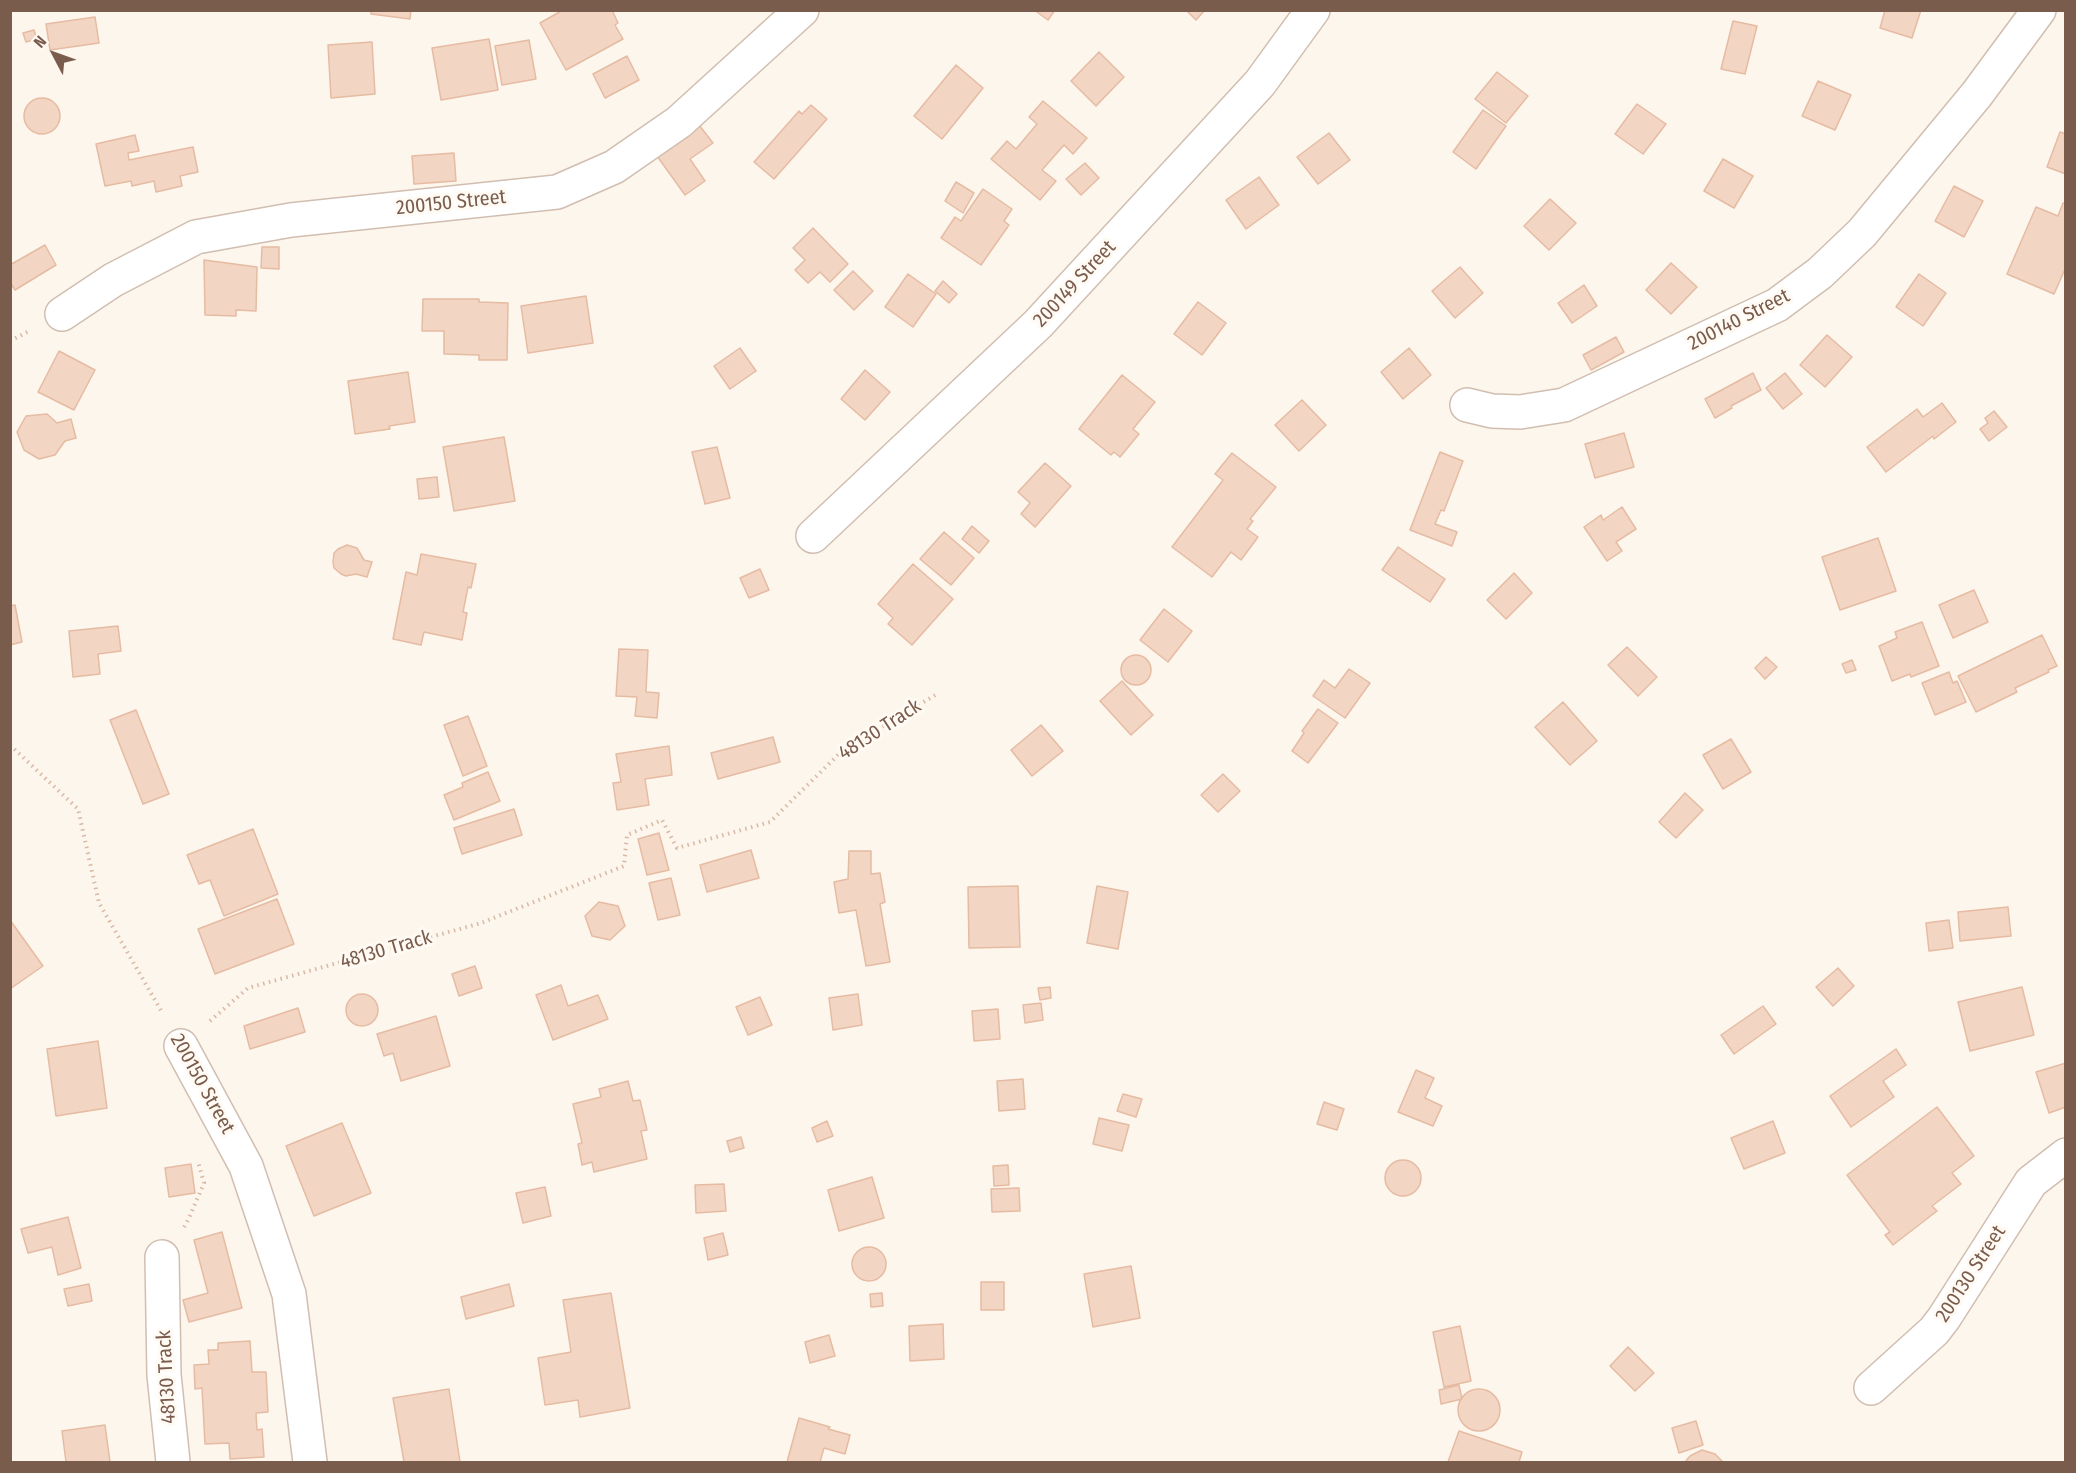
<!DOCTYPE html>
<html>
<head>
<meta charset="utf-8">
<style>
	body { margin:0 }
	#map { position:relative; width:2076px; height:1473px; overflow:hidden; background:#fdf6ec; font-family:"Fira Sans Condensed",sans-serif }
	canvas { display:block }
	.frame { position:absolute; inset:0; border:12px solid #7a5c4d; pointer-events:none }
	.north { position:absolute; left:24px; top:24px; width:60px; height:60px; -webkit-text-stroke:4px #fffaf3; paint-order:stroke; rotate:311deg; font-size:16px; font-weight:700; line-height:24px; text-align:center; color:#7a5c4d }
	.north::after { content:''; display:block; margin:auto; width:21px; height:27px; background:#7a5c4d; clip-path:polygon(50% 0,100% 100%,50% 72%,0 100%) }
</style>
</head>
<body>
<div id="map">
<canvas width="2076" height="1473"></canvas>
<div class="frame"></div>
<div class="north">N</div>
</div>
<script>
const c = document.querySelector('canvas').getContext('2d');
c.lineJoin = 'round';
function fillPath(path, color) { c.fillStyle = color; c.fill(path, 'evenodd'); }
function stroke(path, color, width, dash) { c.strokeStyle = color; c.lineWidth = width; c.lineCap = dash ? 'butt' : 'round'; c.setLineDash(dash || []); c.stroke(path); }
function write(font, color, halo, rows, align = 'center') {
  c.font = font + ' "Fira Sans Condensed",sans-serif'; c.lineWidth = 6; c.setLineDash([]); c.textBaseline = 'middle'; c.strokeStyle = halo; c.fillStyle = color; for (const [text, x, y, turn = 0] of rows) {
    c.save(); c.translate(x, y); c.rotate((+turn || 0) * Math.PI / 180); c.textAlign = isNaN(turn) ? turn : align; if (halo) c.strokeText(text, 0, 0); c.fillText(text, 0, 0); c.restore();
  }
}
const building = new Path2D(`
	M371,10H411L410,19L371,14Z
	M563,10H612L618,23L615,25L623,39L566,70L540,23Z
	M1034,10H1055L1048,20Z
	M1186,10H1205L1196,20Z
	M1885,10H1921L1912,38L1880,28Z
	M95,17L99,43L50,50L46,24Z
	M1733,21L1757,26L1745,74L1721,69Z
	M34,30L37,39L26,42L23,33Z
	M489,39L498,90L441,100L432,48Z
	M529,40L536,79L502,85L495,46Z
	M372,42L375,94L331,98L328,45Z
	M1099,52L1124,77L1096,106L1071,81Z
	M627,56L639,80L605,98L593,74Z
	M956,65L983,88L942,139L914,116Z
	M1497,72L1528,96L1506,123L1475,99Z
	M1818,81L1851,95L1835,130L1802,116Z
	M24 116a18 18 0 1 1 36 0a18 18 0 1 1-36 0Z
	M1043,101L1087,138L1073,154L1064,145L1042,170L1056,181L1040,200L991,159L1007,141L1016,149L1037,124L1029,117Z
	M1637,104L1666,124L1643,154L1615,134Z
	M811,105L827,119L774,179L754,162L799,111L802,114Z
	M1483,110L1506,126L1476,169L1453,152Z
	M699,125L713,143L690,159L705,181L685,195L657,156Z
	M2060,132L2066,134V174L2047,167Z
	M1329,133L1350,160L1318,184L1297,157Z
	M135,135L139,151L128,153L129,160L193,147L198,172L180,176L182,186L156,192L154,181L132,186L131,181L105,186L96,144Z
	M454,153L456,181L414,184L412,156Z
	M1723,159L1753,176L1734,208L1704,191Z
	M1085,163L1099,178L1081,195L1066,179Z
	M1259,177L1279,205L1246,229L1226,200Z
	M956,182L974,193L963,213L945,201Z
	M1954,186L1983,201L1964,237L1935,221Z
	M983,189L1012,209L1004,221L1009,225L981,265L941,238L955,217L961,221Z
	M1550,199L1576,223L1549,250L1524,226Z
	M2063,203L2066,204V267L2054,294L2007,274L2036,207L2058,216Z
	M813,228L848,264L830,282L820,272L808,283L795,270L805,260L793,248Z
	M45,245L56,265L15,290L10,282V265Z
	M262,247H279V269L261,268Z
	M204,260L257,267L256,311L236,310V316L205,315Z
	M1671,263L1697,287L1671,314L1646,290Z
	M1460,267L1483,293L1455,318L1432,291Z
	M853,271L873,291L854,310L834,290Z
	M908,274L936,294L913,327L885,307Z
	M1919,274L1946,293L1923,326L1896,307Z
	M943,281L957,294L949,303L935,291Z
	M1584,285L1597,306L1572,323L1558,303Z
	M586,296L593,343L528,353L521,306Z
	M423,299H479V302L508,303L507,360H479V355L444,354V331H422Z
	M1198,302L1226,323L1202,355L1174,334Z
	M1827,335L1852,357L1825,387L1800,365Z
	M1616,337L1624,352L1591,370L1583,355Z
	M740,348L756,371L730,389L714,366Z
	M1409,348L1431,375L1403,399L1381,372Z
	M59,351L95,370L74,410L38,392Z
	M865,370L890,392L865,420L841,399Z
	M408,372L415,422L389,426L390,429L355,434L348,381Z
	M1753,373L1761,390L1731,406L1732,408L1715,418L1705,399Z
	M1785,373L1802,394L1783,409L1766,388Z
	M1122,375L1155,402L1133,429L1139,434L1120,457L1114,452L1111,455L1079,429Z
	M1302,400L1326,425L1299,451L1275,425Z
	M1942,403L1956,422L1934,439L1933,436L1886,472L1867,447L1917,409L1923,417Z
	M1994,411L2007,427L1989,441L1980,429L1988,423L1985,418Z
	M47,414L57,423L71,419L76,438L65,441L55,455L39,459L24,450L17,432L26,416Z
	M1624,433L1634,467L1595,478L1585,444Z
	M504,437L515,501L454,511L443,447Z
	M717,447L730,498L705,504L692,452Z
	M1440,452L1463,461L1444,511L1441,510L1435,524L1457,532L1452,546L1410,530Z
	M1232,453L1276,487L1250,519L1253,521L1247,529L1258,537L1241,560L1231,552L1212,577L1172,547L1223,480L1215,474Z
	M1045,463L1071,486L1035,527L1021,514L1030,503L1018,492Z
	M437,477L439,497L419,499L417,479Z
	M1622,507L1636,529L1616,542L1622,551L1607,561L1584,527L1601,515L1603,520Z
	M972,526L989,541L979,553L962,539Z
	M944,532L974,558L951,585L920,559Z
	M1878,538L1896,591L1840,610L1822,557Z
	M347,545L357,548L364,560L372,562L367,577L356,574L346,576L341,574L334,568L333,562L334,553L338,549Z
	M1398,547L1445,579L1430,602L1382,570Z
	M421,554L476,564L471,588L468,587L463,612L467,613L462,640L424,632L421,645L393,639L406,572L417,575Z
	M913,564L953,599L912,645L888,624L893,618L878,604Z
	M760,569L769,590L749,598L740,578Z
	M1514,573L1532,593L1506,619L1487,600Z
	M1974,590L1988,622L1953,638L1939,605Z
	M15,605L22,642L10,645V606Z
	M1164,609L1192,631L1168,662L1140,640Z
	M1922,622L1939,666L1911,677L1910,674L1892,681L1879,646L1897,638L1895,632Z
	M118,626L121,651L98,654L100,674L73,677L69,631Z
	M2042,635L2057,666L2048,670L2049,672L2015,688L2017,692L1976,712L1958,676Z
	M1627,647L1657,677L1638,696L1608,665Z
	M619,649L648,650L646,692L659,693L657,718L635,716L637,697L616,696Z
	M1121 670a15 15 0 1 1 30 0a15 15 0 1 1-30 0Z
	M1766,657L1777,667L1765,679L1755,668Z
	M1852,660L1856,670L1846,673L1842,664Z
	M1349,669L1370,683L1345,718L1313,696L1324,680L1335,688Z
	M1949,672L1953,683L1957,681L1966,702L1935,715L1922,683Z
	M1122,681L1153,715L1131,735L1100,701Z
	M1563,702L1597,741L1570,765L1535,727Z
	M1318,709L1338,723L1308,763L1292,751L1304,733L1302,731Z
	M136,710L169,794L143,804L110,720Z
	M468,716L487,766L463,776L444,725Z
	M1041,725L1063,751L1032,776L1011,750Z
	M773,737L780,762L718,779L711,753Z
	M1731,739L1751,772L1723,789L1703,755Z
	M669,746L672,775L645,779L649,805L617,810L613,783L621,782L616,754Z
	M488,772L500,801L454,820L444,795L463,787L462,783Z
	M1223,774L1240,791L1218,812L1201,795Z
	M1685,793L1703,810L1676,838L1659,822Z
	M514,809L522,835L462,854L454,828Z
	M253,829L278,894L224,916L210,880L199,884L187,855Z
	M659,833L669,870L647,875L638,839Z
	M751,850L759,878L707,892L700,865Z
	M849,851H871V874L880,873L885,902L880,904L890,962L866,966L856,910L839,913L834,882L848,879Z
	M671,878L680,915L658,920L649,883Z
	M1018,886L1020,947L969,948L968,887Z
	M1097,886L1128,892L1118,949L1087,943Z
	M277,899L294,944L215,974L198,929Z
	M599,902L618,906L625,926L610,940L592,936L585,916Z
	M2008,907L2011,936L1960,941L1958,912Z
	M10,920L43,966L10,989Z
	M1949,920L1953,948L1929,951L1926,923Z
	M475,966L482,988L459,996L452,974Z
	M1838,968L1854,986L1833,1006L1816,987Z
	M561,985L568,1006L598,995L608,1019L553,1040L536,995Z
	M1050,987L1051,998L1040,1000L1038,988Z
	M2022,987L2034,1035L1970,1051L1958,1002Z
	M858,994L862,1025L833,1030L829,998Z
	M346 1010a16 16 0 1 1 32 0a16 16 0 1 1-32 0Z
	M760,997L772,1025L748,1035L736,1007Z
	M1041,1003L1043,1020L1025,1023L1023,1005Z
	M1763,1006L1776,1024L1734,1054L1721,1035Z
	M298,1008L305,1032L250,1049L244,1026Z
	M998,1009L1000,1039L974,1041L972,1011Z
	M436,1016L450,1066L401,1081L393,1053L384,1056L377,1034Z
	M98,1041L107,1108L56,1116L47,1049Z
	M1896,1049L1906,1065L1883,1081L1894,1097L1851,1127L1830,1096Z
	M2066,1063V1107L2049,1113L2036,1072Z
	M1416,1070L1434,1078L1425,1098L1442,1106L1433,1126L1398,1112Z
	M1023,1079L1025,1109L999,1111L997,1081Z
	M628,1081L633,1101L640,1100L647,1130L641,1131L647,1159L594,1172L592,1162L582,1165L578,1144L582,1143L573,1104L601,1097L599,1089Z
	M1123,1094L1142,1099L1136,1117L1117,1111Z
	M1324,1102L1344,1109L1337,1130L1317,1124Z
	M1937,1107L1974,1156L1952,1173L1961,1184L1932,1206L1937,1211L1893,1245L1885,1235L1890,1232L1847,1175Z
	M1099,1118L1129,1125L1122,1151L1093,1144Z
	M827,1121L833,1136L817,1142L812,1128Z
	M1773,1121L1785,1153L1744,1169L1731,1138Z
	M342,1123L371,1193L314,1216L286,1146Z
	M741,1137L744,1148L730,1152L727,1141Z
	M1385 1178a18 18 0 1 1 36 0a18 18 0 1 1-36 0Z
	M191,1164L195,1193L169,1197L165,1168Z
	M1008,1165L1009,1185L994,1186L993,1166Z
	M872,1177L884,1218L839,1231L828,1190Z
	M724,1184L726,1211L696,1213L695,1185Z
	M545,1187L551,1216L523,1223L516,1193Z
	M1019,1188L1020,1211L992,1212L991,1189Z
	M68,1217L81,1268L58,1275L52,1247L28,1253L21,1229Z
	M222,1232L242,1308L189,1322L183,1300L208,1293L194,1240Z
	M723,1233L728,1255L708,1260L704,1238Z
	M852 1264a17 17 0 1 1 34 0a17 17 0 1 1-34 0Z
	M1131,1266L1140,1318L1093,1327L1084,1274Z
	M981,1282H1004V1310H981Z
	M89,1284L92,1301L68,1306L64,1289Z
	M509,1284L514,1306L466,1319L461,1297Z
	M611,1293L630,1408L580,1417L578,1400L545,1405L538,1358L571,1352L563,1300Z
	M882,1293L883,1306L871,1307L870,1294Z
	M943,1324L944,1359L910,1361L909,1326Z
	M1460,1326L1471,1381L1444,1387L1433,1332Z
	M829,1335L835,1356L810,1363L805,1342Z
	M250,1341L252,1372H266L268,1412L256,1413L257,1430L262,1429L264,1457L230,1459L229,1443L205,1444L202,1388L195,1389L194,1365L209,1364L208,1350H218V1343Z
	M1628,1347L1654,1373L1635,1391L1610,1366Z
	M1459,1385L1462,1399L1441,1404L1439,1390Z
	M1458 1410a21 21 0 1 1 42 0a21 21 0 1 1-42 0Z
	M449,1389L460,1462H404L393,1398Z
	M799,1418L830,1427L828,1429L850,1435L845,1454L824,1448L820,1462H787Z
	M1696,1421L1703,1445L1679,1453L1672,1428Z
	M105,1425L110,1462H66L62,1431Z
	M1459,1431L1522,1452L1519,1462H1448Z
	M1702,1450L1715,1454L1723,1462H1685L1690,1456Z`);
const path = new Path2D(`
	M10,341L29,331
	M10,745L78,809L99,903L163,1014
	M210,1021L248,988L481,923L624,866L627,835L662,820L677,848L770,822L842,751L937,694
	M184,1227L188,1220L204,1183L198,1162`);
const street = new Path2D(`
	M62,314L113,280L196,237L291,220L557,192L614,167L679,122L802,10
	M1467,405L1492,411L1520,412L1564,405L1777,305L1820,273L1862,233L1977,94L2039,10
	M813,536L1038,324L1260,83L1313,10
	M181,1046L246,1166L289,1294L310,1462
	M162,1257L164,1375L173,1462
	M1871,1388L1934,1331L1944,1318L2031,1182L2066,1155`);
const streetNames = [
	["200150 Street",451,203,-6],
	["200149 Street",1075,284,-47],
	["200140 Street",1739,320,-27],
	["48130 Track",880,730,-33],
	["48130 Track",386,950,-16],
	["200150 Street",202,1084,61],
	["200130 Street",1971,1274,-57],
	["48130 Track",167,1377,-93]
];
fillPath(building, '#f3d5c3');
stroke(building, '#e6bba3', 1.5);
stroke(street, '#d1beb0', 36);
stroke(path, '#d9b8a5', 4, [1.5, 4.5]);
stroke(street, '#fff', 33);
write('20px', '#7a5c4d', '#fffaf3', streetNames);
</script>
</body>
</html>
